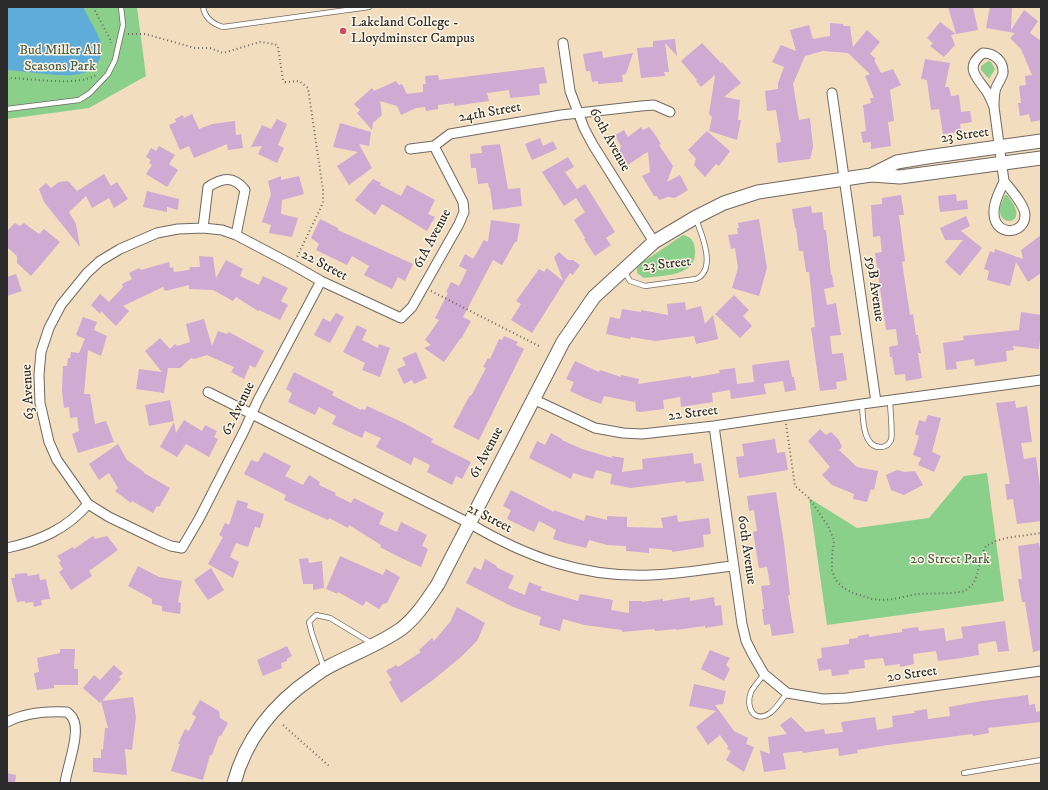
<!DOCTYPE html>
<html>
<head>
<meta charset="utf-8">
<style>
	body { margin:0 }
	#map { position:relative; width:1048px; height:790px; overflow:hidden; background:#f3ddbf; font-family:"IM FELL DW Pica",serif }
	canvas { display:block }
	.frame { position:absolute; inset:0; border:8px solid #2b2b2b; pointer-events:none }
</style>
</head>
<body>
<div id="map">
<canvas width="1048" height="790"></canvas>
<div class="frame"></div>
</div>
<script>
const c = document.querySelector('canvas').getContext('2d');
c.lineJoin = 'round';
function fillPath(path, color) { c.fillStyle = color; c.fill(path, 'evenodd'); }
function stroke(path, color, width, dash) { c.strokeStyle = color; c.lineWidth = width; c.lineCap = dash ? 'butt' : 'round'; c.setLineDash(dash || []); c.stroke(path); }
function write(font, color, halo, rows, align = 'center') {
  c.font = font + ' "IM FELL DW Pica",serif'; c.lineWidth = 3; c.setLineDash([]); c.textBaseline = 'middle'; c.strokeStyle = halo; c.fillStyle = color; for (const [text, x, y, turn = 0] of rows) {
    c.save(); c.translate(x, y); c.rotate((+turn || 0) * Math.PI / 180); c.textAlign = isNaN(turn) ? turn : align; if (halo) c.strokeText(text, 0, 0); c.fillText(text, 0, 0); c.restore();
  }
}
const green = new Path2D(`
	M7,7H137L146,76L89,108L7,119Z
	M988,61L991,62L995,69L989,79L981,70V66Z
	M1005,195H1007C1011,200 1015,205 1016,211C1019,225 999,224 1000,210C1000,205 1003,200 1005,195Z
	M683,235C689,236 692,239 694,244C702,277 665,275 644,278L637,273V268L640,264Z
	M987,473L1004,601L827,625L809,498L857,528L929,518L964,476Z`);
const water = new Path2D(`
	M7,7H83C88,17 98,33 101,43C105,58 95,71 80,74C58,78 30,71 7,70Z`);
const building = new Path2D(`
	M948,7H973L978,30L956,34Z
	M990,7H1012L1011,30L1024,10L1038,21L1030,33L1041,41V120L1031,122L1029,114L1020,116L1018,103H1021L1019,86L1026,85L1025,76L1032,75L1021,49L1010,38L1015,33L986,28Z
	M940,22L956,34L951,35L955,45L944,57L930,46L933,43L927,38Z
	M830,23L843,24L844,26H850L853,47L867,30L880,42L870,54L876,59L874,60L881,73L893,69L901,85L890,90L894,121L888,122L891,146L871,149V142L863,143L861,132L866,131L863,105L871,103L870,98H874L865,76L870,74L848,53L823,51L805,56L793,84L799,120L810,118L813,147L810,159L778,163L776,143L781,142L776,110L767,111L765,91L778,89V83L784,67L772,62L781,45L796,51L790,30L809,25L813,39L830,36Z
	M675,39L677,56L665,43L669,72H664L665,76L641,78L637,48L653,47V41Z
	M702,43L721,63L722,62L741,83L724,97L740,100L738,120H741L737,140L709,131L712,117L709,114L715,75L701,87L696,81L697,80L681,61Z
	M602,51L603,58L633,53L626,74L622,75L623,82L598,84V81L592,82L590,71H586L583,54Z
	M925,59L950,63L945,87H949L951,96L959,95L961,112L970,111L972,122L960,124L961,132L943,134L939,109L931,110L927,80L921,79Z
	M544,67L547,83L539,84L540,95L510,98L509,90L487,93L489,101L454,106V103L438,105V109L426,111L425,107L416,108L401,115L397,106L380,101L382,115L373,123L372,130L357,113L360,110L354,104L372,88L374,91L396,81L399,85L402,84L407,94L423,92V84H426L425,76L438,75L439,80Z
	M192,114L199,129L212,124L235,121L236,135L241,134L243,148L228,150L227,144L194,158L189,146L180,150L169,125L176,122L175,119L183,115L184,118Z
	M277,119L287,124L278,145L284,148L277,163L258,154L262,146L251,147L262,125L271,129Z
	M340,123L371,132L369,146L359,144L372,168L349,185L337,166L358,152L333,147Z
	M641,127L643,130L649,127L654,133L661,144L659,145L673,166L667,182L680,175L688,190L675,198L668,197L659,200L657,196H654L642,176L650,172L648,152L644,154L628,165L619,153L621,146L615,135L624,130L628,137Z
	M707,131L730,151L719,166L716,164L705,177L694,165L696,159L688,150Z
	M540,138L543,146L553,141L557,149L532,160L525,144Z
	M500,144L508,189L520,188L522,206L493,210L490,188H489L488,183L478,184L476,168H471L470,154L482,153L481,146Z
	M159,146L175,155L169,164L178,170L167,187L146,174L152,165L149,163L151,160L146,157L151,148L156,151Z
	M568,157L574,167L565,172L577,189L585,184L615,232L606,238L611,245L595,256L584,239L585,238L574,220L585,212L576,198L564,206L542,172Z
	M104,174L111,186L117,182L128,199L114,208L109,198L92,208L86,196L69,212L76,224L80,247L44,202L39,189L46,183L51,188L59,182L68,181L77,191Z
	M281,176V180L299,176L304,194L282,200L281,214L298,218L292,237L269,233L271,225L262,222L271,194L268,181Z
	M373,179L381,183L380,185L401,196L407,185L435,200L428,214L435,217L427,231L382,204L375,215L355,200Z
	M147,191L179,199L178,210L167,207V212L143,207Z
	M956,194L957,201L967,200L968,209L940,212L938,196Z
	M901,195L904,215H899L905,261L902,262L910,315L913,314L916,335H918L921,353H918L922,378L906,381L905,374L895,375L892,357H890L889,347L898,345L896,329L886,330L875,253L882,252L880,236L873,237L871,205L882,204V198Z
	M811,206L812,213L822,212L824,230H826L831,275H832L834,287L824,289L827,305L836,303L841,335L830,336L832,354L843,353L847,380L836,382L837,389L820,391L811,328L815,327L809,272H806L803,251H799L796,228H795L792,209Z
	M966,216L970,226L961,231L982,248L960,276L945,262L963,240H945L940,228Z
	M320,219L338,228V230L413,264L405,281L398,277L392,289L364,275L369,266L352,256L347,265L316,250L319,244L311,238Z
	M759,219L767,268L759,296L732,288L738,268L735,248L731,249L728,235L738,234L737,228H739L738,223Z
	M491,220L520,224L517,242H515L502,265L493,260L463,317L471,321L461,339H460L444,362L424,348L431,345L425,340L439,320L435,318L448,293L446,292L451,282L459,286L467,270L459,266L465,254L473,259L484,240L488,242Z
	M15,223L20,226L24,223L39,234L44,229L60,242L31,276L17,263V256L7,247V231Z
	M1041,235V273L1028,282L1016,262L1010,286L987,280L989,271L984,269L990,251L994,253L995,249L1023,259L1021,250Z
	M559,252L568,260H573L580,265L573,275L570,273L532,333L511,320L521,304L516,301L539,269L544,272L547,268L563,281L554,257Z
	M199,256L213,257L216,278L226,260L243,269L240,276L259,285L263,276L288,288L281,301L288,305L280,320L259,310L258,311L236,297L233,301L213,290L189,289V285L165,291L163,287L123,306L129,311L116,326L101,311L100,314L91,305L100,294L109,302L123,287L122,284L132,279L129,273L139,268L141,270L169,262L170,268L173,267L174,272L189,270L190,267H200Z
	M16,274L22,291L7,296V277Z
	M734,295L749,310L743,316L752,326L740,338L715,314Z
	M685,302L686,310L701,306L705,324L713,315L718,339L696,344L694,336L655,341L631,337L630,339L606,334L610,317L620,319L622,309L641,312V310L668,315L667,304Z
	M1021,312L1041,315V332L1039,349L1013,346L1014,350L1006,351L1007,361L975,366L974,359L956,362L957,369L946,370L943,343L964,340L963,336L1019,330Z
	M336,313L344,317L330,343L314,335L323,318L330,322Z
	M83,317L97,322L94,330L107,336L101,356L88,350L84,394H90L95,424L106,421L114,442L78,453L72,434L79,431L77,417L70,418L69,407L64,408L62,391L63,366H67L68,358H70L71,352L79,353L85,339L76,335Z
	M204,319L212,346L218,331L227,334L229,332L264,351L255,368L250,365L244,379L231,372L234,367L207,355L194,359L191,358L180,368H168L164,393L136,389L139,369L162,372L145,351L160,338L170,349L175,344L177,346L190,342L186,324Z
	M357,325L367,330L362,340L378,348L379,344L390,348L380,377L362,370L365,363L343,352Z
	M504,336L518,342L516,345L524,349L479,440L453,427L470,395L471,396L486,368L483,367L488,358L490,359L499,339L502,340Z
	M416,352L427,378L414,384L412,380L404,384L397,369L406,365L402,358Z
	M789,360L792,377H794L796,390L785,392L783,381L764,384L766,394L731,399L730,390L712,393L713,402L681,407L680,397L663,400L664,409L640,412L636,411L635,400L634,402L604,396L601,404L585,398L570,391L574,382L566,379L575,361L599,372L600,370L621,377V375L639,379L638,384L691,376V378L720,373L719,370L735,368L737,384L754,382L752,365Z
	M294,372L334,392L332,395L361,410L362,409L365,410L367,406L404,423L433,439L431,442L471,462L462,479L456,476L452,485L427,472L430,465L414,457L411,465L376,447L381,438L365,431L362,438L332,424L336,416L319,407L315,415L288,402L292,393L286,389Z
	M170,400L174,421L149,426L145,405Z
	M1015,401L1016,408L1027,406L1032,442L1021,443L1024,459L1036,457L1041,494V521L1017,524L1013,499L1007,500L1005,484H1010L996,403Z
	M928,415L941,418L932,452L941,456L934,472L918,465L921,458L913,455L919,436L915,434L919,420L925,422Z
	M184,420L202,431L205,425L217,431L214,437L218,439L209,457L186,444L177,457L160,447L174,422L176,433Z
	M820,429L826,435L831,432L839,440L842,447L839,450L857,467L878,471L874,490L871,489L867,502L853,499L854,494L832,485L822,475L830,467L808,441Z
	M551,433L562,439V440L582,449L612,458V456L624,458L622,472L643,469L642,459L693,453L694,464L701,463L704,481L686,483L685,481L631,488L610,484L612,474L596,470L593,479L573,473L571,479L529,458L537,441L545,445Z
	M775,439L777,453L785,452L788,470L739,478L736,457L744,456L742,444Z
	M118,444L127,460L144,472V473L170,488L159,507L157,506L153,513L132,501L131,503L115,491L118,488L109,473L99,480L89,464Z
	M264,452L291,466L285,476L303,485L309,475L320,482L319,485L336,493L335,495L351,503L354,498L384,513L379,524L397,532L401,522L427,535L422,546L428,549L421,567L397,556L380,547L381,545L349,525L348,528L329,518L328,520L284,500L286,495L244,474L251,460L258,462Z
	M897,470L905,472L915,471L923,485L904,495L891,490L886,475Z
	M511,490L554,512V510L584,521L586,515L607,520V516L627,517V527L663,528L661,518L677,515L678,522L709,518L711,534L703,535L704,547L672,552V550L649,548V553L626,551V546L607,545L589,540L586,548L565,543L553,539L556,530L541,522L539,521L534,532L507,519L511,510L503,506Z
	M776,492L784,543L790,595H788L794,633L772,636L770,624L764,625L762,609H764L761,586L770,585L767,567L759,568L753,532L757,531L754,510L749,511L747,496Z
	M237,500L248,503L247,508L264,514L260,528L255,527L248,547L236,543L230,557L239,562L233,578L208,564L223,537L219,535L225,523L229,525Z
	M93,536L95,539L107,536L118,550L89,571L92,576L71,590L59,572L63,569L59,563L61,561L57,556L73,547L74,549Z
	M1039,543L1041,554V650L1033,652L1025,602H1022L1018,579H1022L1018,546Z
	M340,556L383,575L386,569L400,577L387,603L383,604L379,609L366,601L363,606L338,592V594L326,589Z
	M308,558L309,563L322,561L324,588L313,590V584H303L299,559Z
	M485,559L497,566L496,567L514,576L508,588L525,595L529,582L542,587L540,590L578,601L580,594L613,600L611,610L629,613V601H642V602L663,599V601L690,597V601L714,597L715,606L721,605L723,625L705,628V626L676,630V629L655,631L654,629L622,632V630L584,625L563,619L560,631L539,625L541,617L513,607L466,583L474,567L481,570Z
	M138,566L159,577L182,581L178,602L181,603L180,614L162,611V606L152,604V599L128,586Z
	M211,568L224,590L208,600L194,580Z
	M27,573L28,576L39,574L40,580L46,579L50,599L41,600L42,605L34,607L33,602L25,603V601L17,602L11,578H15V574Z
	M457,607L485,623L477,641L462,656L433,680L401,703L389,682L392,680L386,671L396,665L398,667L421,652L419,650L432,638L434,641L450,622Z
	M1005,621L1009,651L998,652L996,641L978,644L979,655L955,659L938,661L936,651L913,654L914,664L900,667V664L885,666L883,658L864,660L865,668L848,670L849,674L832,676L831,669L819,671L817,659L822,658L821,648L849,644V639L858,638V636L869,634V637L902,632V629L918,627L919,631L944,628L946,641L963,638L961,627Z
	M287,646L292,656L287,659V661L281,663L282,668L263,676L257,660Z
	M60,649H75L74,669H78V685H54V688L37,690L34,673L39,672L37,658L60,653Z
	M710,650L730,658L726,665L730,669L724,681L701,669Z
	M114,665L123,673L119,677L121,679L102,701L133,697L136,717L132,750L125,749L127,775L93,772V758H101V749L103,750L105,728H108L101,701L100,703L83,688L94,675L100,680Z
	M694,684L726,691L723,704L715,705L734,731L748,738L746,744L754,747L744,772L726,760L731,751L727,749L728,746L720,735L708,745L696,727L716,711L689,706Z
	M1028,695L1029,705L1035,704L1036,712L1041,711V722L988,728L989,733L973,736L972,734L888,745L857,750L858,753L839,756L838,748L803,753L802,751L783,753L786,769L764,772L760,750L770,754L768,737L787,734L780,725L791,717L806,732L824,729L825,734L843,732L841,722L875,717L877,730L893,727L892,716L915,713L914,711L927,709L928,719L950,716L949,707L982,701Z
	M200,700L219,711L220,718L228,723L221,736H219L212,755H210L203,780L171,771L180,744H178L185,729L189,731L196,717L192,714Z
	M7,773L16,775L15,783H7Z`);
const path = new Path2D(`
	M93,7L111,41V43
	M128,34H145L195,48H210L223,53L260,42L275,44L278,47L283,80L285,82L299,81L308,88L323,190V202L321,207L297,257
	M7,78C30,78 77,87 96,75
	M431,291L541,347
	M786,424L795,486L809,498L828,526L834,540L832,556V570L835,579L841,586L853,593L872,599L882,600L894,599L917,594L953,593L965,591L973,584L977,575L982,555L986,546L996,541L1006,538L1041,533
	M283,725L329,766`);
const lane = new Path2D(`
	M203,7C205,19 213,24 223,27L369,7
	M7,109L79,100L90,93L108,74L115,60L123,25L121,7
	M624,271L630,281L645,286L696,279C717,270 702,235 696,219
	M862,404C863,416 862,448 881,447C885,447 889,444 891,440C893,435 890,408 890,400
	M324,668L312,634L309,622L316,615L330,618L373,644
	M764,674C760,680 754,686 751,692C745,707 754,724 770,713C777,708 782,699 787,693
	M964,773L1041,760`);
const street = new Path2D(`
	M563,43L570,91L584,128L593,145L654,242
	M983,53C994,53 1004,61 1003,73C1002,78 998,83 996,88C994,93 994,101 994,107C992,102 990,97 987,92C978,78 963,68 983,53Z
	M832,93L876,402
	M994,107L1004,181
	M410,149L434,146L450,134L561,115L641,106L654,105L670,112
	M1004,181C1010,189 1025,205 1025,215C1025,235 995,237 994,214C993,203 1000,191 1004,181Z
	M203,228L208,187C222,178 233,175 245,190L236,235
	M321,281L258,400L244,431L199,519L182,548L171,546L159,541L109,517L88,504L57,460L49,442L40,403L39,375L41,352L49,328L61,305L87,273L100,261L120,249L157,233L178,229L203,228L222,230L236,235L293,265L321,281L401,318L412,307L459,224L464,212L463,202L434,146
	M208,392L469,523C526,557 584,578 651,575C679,574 706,569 733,566
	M533,399L595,428L623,433L642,434L714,426L862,404L1041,380
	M714,426L742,624L746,641L753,655L764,674L787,693L823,699L847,698L1041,671
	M7,548C39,541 67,529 88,504
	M7,722C24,713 48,711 67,712C69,714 72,716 73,719C81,732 67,767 65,783`);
const secondary = new Path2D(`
	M873,174L897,162L927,157L1041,141
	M234,783C246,738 275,703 313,677C318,673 324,669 330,666C353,654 380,644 401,629C416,618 428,599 438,584L563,342L594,297L654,242L696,217L724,203L758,192L871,175L900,177L1041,158`);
const markers = [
	[343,31,4,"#d1495b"]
];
const poiNames = [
	["Lakeland College -",351,23],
	["Lloydminster Campus",351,39]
];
const parkNames = [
	["Bud Miller All",60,51],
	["Seasons Park",60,67],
	["20 Street Park",950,560]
];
const streetNames = [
	["24th Street",490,113,-10],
	["23 Street",965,136,-8],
	["60th Avenue",609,140,61],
	["61A Avenue",433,239,-62],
	["23 Street",667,265,-6],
	["22 Street",324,266,28],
	["59B Avenue",874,289,82],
	["63 Avenue",29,392,-93],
	["62 Avenue",239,409,-64],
	["22 Street",693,414,-7],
	["61 Avenue",487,453,-62],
	["21 Street",489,519,27],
	["60th Avenue",746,550,82],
	["20 Street",912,675,-8]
];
fillPath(green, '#8ad08a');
fillPath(water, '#60acd9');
fillPath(building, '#cfaad3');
stroke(lane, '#71695f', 6);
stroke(street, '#71695f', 11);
stroke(secondary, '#71695f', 15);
stroke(path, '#71695f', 2, [1, 3]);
stroke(lane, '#fff', 4.5);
stroke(street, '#fff', 9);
stroke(secondary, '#fff', 13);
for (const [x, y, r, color] of markers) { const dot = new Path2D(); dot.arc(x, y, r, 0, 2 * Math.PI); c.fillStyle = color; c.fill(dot); stroke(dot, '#fcf5e5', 1.5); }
write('14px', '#2b2b2b', '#fcf5e5', poiNames, 'left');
write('14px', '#485d48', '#fcf5e5', parkNames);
write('14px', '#2b2b2b', '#fcf5e5', streetNames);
</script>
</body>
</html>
